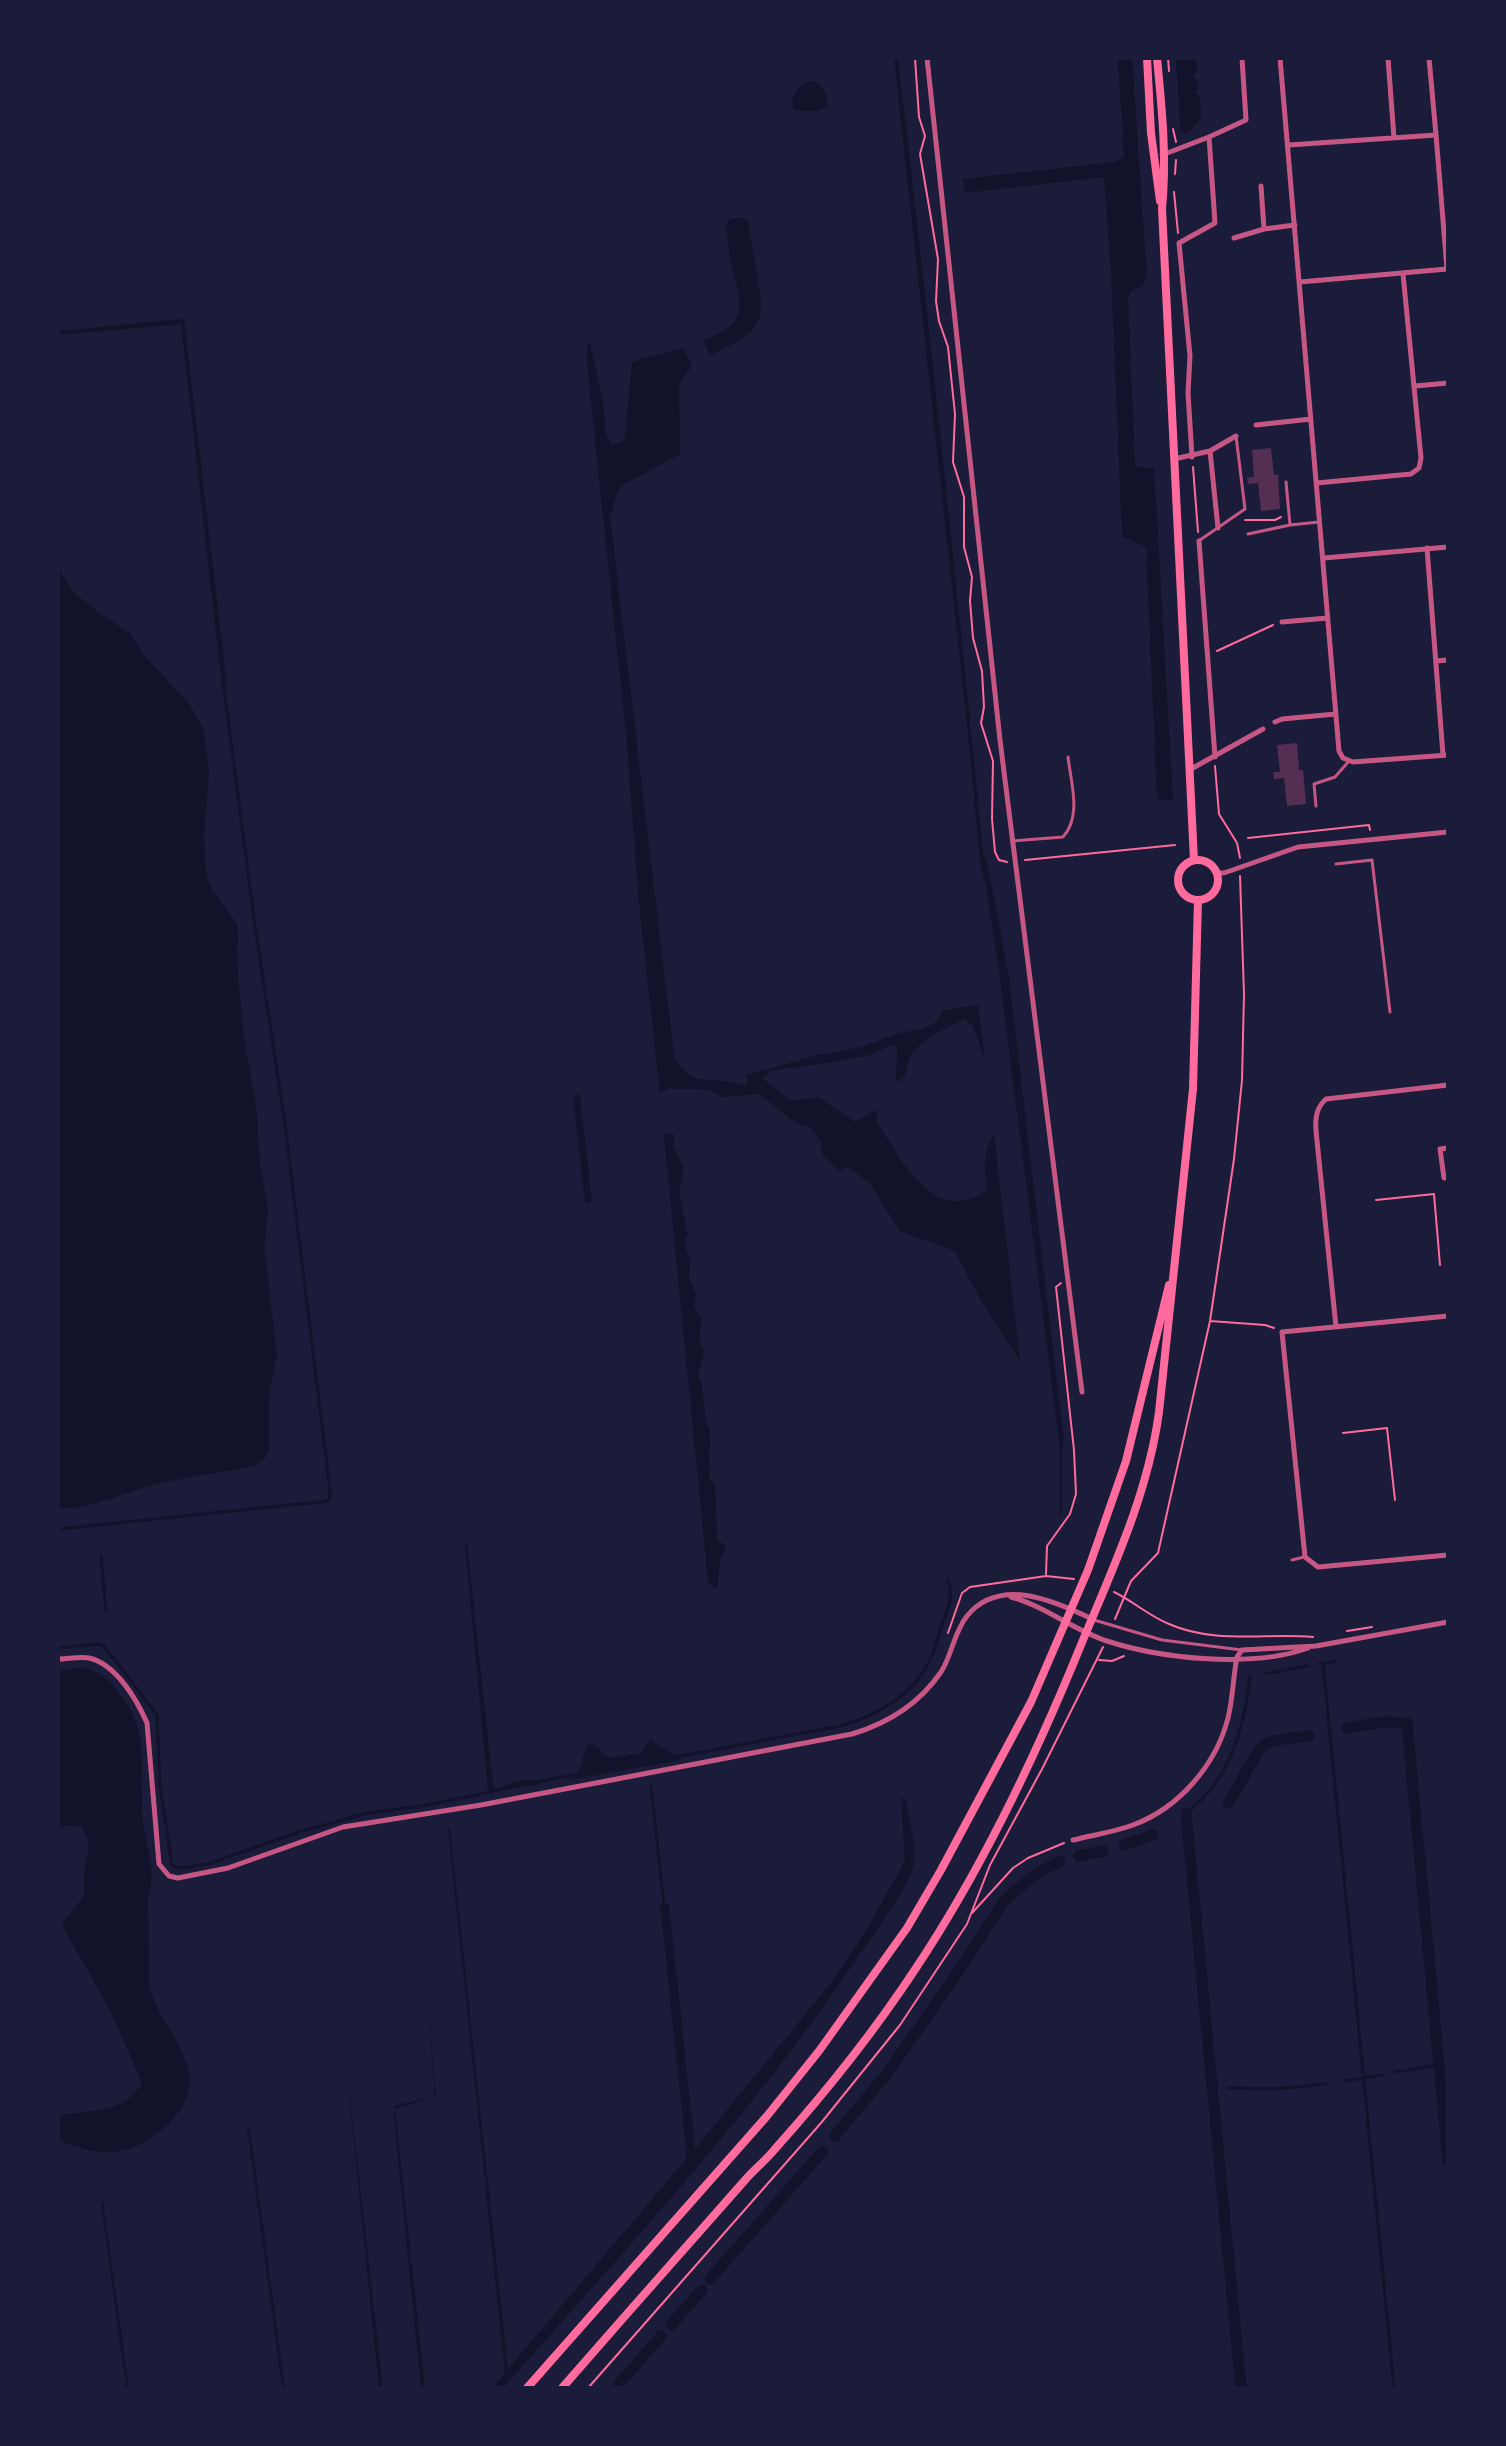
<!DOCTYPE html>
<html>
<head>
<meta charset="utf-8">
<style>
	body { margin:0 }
	#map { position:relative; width:1506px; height:2446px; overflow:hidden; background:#1b1b3a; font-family:"Fira Sans Condensed",sans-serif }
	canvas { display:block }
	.frame { position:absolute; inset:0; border:60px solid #1b1b3a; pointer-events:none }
</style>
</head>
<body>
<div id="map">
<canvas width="1506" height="2446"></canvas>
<div class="frame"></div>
</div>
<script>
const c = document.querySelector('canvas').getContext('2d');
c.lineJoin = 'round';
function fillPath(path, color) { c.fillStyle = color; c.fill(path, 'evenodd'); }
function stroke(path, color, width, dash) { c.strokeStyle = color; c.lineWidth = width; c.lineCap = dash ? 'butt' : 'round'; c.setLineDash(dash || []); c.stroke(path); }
const water = new Path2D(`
	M894,58H898C929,322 957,587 983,852L989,871L1009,978L1064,1442H1059L1000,978L987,891L980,862L968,733Z
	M1118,58H1132L1147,277L1143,286L1132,290L1128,299L1135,467L1154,468L1173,800L1157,799L1146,547L1122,536L1111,270L1104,177L965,193L963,179L1115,162L1124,157Z
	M1176,58H1196L1197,72L1193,75L1198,82L1199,89L1195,92L1200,99L1201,117L1190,131L1185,133L1181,131L1180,124Z
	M809,81L817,82C825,90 828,96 827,106L818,111H795C787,99 798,87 809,81Z
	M741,217L748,221L761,300L760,316L751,332L741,340L711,355L703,341C742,325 745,313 734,274C729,258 728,240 726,224L729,220Z
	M184,319L227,687L226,697L223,694L181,324L58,335V331Z
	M590,342L603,402L606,433L612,444L620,443L625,438L632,362L683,348L692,365L679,386L680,454L622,485L617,492L610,517L674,1056C693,1093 715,1073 747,1086V1075L818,1055L862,1047L899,1033L924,1029L936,1022L944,1010L978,1005L985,1060L973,1026L964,1019C948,1027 921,1039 911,1055C905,1066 910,1075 897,1082C892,1069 901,1058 896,1045H891L873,1054L847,1060L770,1071L762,1078L791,1101L818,1097L855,1122L879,1109L876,1121C897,1152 925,1213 971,1199C977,1197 983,1195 986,1189C987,1184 985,1175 985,1170C984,1156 987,1146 994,1134L1020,1361L979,1297L955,1251L900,1231L869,1182L847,1167L839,1171L823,1155L820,1140L810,1127L796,1123L759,1094L720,1097C706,1084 687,1091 669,1088L660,1093L638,893L627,744L588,373L587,346Z
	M58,563L62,575L73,592L99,613L131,634L143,654L190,705L204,730L209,771L204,840L207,877L211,889L236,922L238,929L237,965L245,1044L257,1112L260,1164L268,1208L264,1248L277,1354L269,1396V1449L266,1457L255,1466C220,1473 184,1477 150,1486C118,1494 91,1510 58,1508Z
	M576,1094L580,1096L592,1201L589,1203L585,1202L573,1097Z
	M664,1134H674L673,1147L684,1167L679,1193L688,1236L684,1240L690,1263L689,1278L696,1294L694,1307L701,1319L699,1341L704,1351L698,1374L702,1384L706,1422L710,1431L709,1478L715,1484L717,1539L726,1547L720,1559L717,1589L708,1582Z
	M465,1543H467L493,1786L498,1789L515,1781L538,1780L539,1784L490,1793L488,1790Z
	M79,1668C98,1670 108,1678 119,1693C154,1737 138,1773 143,1823C146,1847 157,1872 148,1895L149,1984C155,2016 184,2041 189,2075C195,2112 146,2150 113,2152C94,2154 76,2146 58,2141V2115C88,2111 126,2113 142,2083L110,2010L63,1927V1922L84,1896V1871L89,1847L87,1836L81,1827L73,1825L58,1827V1671Z
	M650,1739L681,1760L569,1780L578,1773L588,1743L596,1746L605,1756C618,1760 628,1753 640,1754Z
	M901,1798L906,1799C908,1816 918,1850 914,1865C908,1887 872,1937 857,1958C754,2112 626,2249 503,2388H492L505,2374L448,1827L450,1829L508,2369L687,2158L660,1904H669L695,2149L831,1983L868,1927L905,1861Z
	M427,1994L436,2096L395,2109L425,2388H421L394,2116V2107L396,2105L430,2098L435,2094Z
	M347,2073L383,2388H379Z
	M247,2128H250L285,2388H282Z
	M101,2202H103L129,2388H126Z`);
const stream = new Path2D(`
	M1061,1513V1440
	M58,1529L329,1501L330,1490L284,1117L255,926L225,696
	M101,1556L106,1610
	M58,1648L99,1644L104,1646L157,1715L160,1785L172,1866L181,1868L208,1864L299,1832L368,1813L422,1806L491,1792
	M1323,1663L1394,2388
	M1319,1664L1336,1661
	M1264,1674L1308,1666
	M676,1757L840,1726C875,1716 912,1696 929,1662C935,1651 937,1639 941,1627C948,1610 954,1597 948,1579
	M538,1782L577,1774
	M651,1786L664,1906
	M1186,1813C1230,1781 1245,1727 1250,1675
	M1395,2072L1440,2065
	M1344,2081L1382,2075
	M1211,2085L1215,2086
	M1228,2088L1275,2089L1327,2084`);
const canal = new Path2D(`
	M1347,1728L1384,1722L1407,1723L1448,2161
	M1228,1803C1237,1791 1257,1749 1265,1744C1277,1738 1296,1738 1309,1736
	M1186,1813L1241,2388
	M1124,1845L1153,1835
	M1079,1856L1103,1851
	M835,2136L886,2075L958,1972L1004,1901L1033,1876L1060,1861
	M710,2279L823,2151
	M671,2325L702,2290
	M619,2384L661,2336`);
const building = new Path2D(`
	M1271,448L1274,475H1278L1280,509L1261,511L1258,483L1248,484L1247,478L1254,477L1252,450Z
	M1297,743L1299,770H1303L1306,804L1287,806L1284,778L1274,779L1273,772H1280L1277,745Z`);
const path = new Path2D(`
	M915,58L919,117L925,136L920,154L938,259L936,301L939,321L948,347L955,414L953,462L964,497V547L972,577L970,601L973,638L982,671L984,707L981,723L993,761L992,819L995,852L999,860L1007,862
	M1168,58L1169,71
	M1173,129L1176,142
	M1175,174L1176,160
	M1174,192L1178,233
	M1193,467L1198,532
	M1245,520H1275L1281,517
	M1217,651L1273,625
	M1215,766L1219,814L1237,843L1240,858
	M1248,838L1369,825L1370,830
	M1025,860L1175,845
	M1376,1200L1434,1194L1440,1265
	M1210,1321L1265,1325L1274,1328
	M1343,1433L1387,1428L1395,1500
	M1046,1574L1047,1546L1070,1514L1076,1494L1074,1450L1056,1287L1061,1283
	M1114,1592C1133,1601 1149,1616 1169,1624C1214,1644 1265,1633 1313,1637
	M1115,1619L1131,1581L1158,1553L1210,1321L1234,1159L1242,1080L1244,994L1240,876
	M1347,1631L1372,1627
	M948,1633L962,1593L970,1587L1046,1576L1074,1579
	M1099,1660L1112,1661L1124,1656
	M972,1913L1013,1868L1028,1858L1064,1843
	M588,2388L821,2123L900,2025L967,1924L990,1865L1042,1769L1103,1647`);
const service = new Path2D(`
	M1286,482L1290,525
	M1248,534L1290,525L1319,522
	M1200,540L1245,509L1236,436
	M1316,806L1314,784L1335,777L1349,761
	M1012,841L1063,837C1082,816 1071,783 1068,757
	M1336,864L1372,860L1390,1012
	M1292,1560L1304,1557
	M1094,1620L1162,1640L1242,1650`);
const minor = new Path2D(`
	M927,58L1000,740L1082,1392
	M1280,58L1339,751L1343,758L1353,762L1448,755
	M1388,58L1394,138
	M1429,58L1436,135
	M1209,137L1246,120L1242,58
	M1289,145L1436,135L1447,269
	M1162,155L1209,137L1215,223L1179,243L1190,356L1188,393L1192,457
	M1261,186L1264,229
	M1234,238L1264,229L1295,225
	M1300,282L1447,269
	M1415,386L1448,383
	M1256,425L1311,419
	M1210,451L1218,528
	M1174,459L1210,451L1236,436
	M1317,483L1411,474L1419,468L1421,458L1403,274
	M1199,541L1215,757
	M1427,548L1443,755
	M1324,558L1448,547
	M1282,622L1328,618
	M1436,661L1448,660
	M1275,722L1282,719L1336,714
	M1191,769L1263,729
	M1216,873H1224L1298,847L1448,832
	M1448,1148L1440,1149L1444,1178H1448
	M1448,1316L1282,1332L1305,1557L1318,1567L1448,1555
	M1336,1327L1316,1131C1315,1119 1316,1108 1326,1099L1448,1085
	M1011,1597C1045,1606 1073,1630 1107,1641C1162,1659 1253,1668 1308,1648
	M58,1659C68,1659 80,1656 89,1658C116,1664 137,1700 147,1723L159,1864L169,1876L178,1878L228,1868L343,1827L481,1805L852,1734C889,1723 919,1704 941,1672C952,1655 954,1632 967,1616C1000,1576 1055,1601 1092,1619
	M1073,1840C1093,1835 1114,1832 1133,1825C1179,1808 1216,1765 1228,1718C1233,1698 1233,1677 1237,1657L1242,1650L1316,1646L1448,1622`);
const secondary = new Path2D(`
	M1147,58L1151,133L1160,201
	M1157,58C1162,109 1167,158 1162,209L1194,860
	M1178 880a20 20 0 1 1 40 0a20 20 0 1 1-40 0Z
	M527,2388L767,2116L819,2051L907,1928L941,1870L1031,1702L1088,1570L1126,1461L1169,1285
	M562,2388C623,2318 684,2249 746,2179C755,2169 766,2160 775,2149C826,2092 874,2032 916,1968C982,1869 1038,1751 1083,1640C1114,1566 1148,1493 1159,1412L1193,1089L1198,900`);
fillPath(water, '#12122b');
stroke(stream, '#12122b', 3);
stroke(canal, '#12122b', 11);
fillPath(building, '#542f53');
stroke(path, '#ff6b9d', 2);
stroke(service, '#c65784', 3);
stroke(minor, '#c65784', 5);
stroke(secondary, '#ff6b9d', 8);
</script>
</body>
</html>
